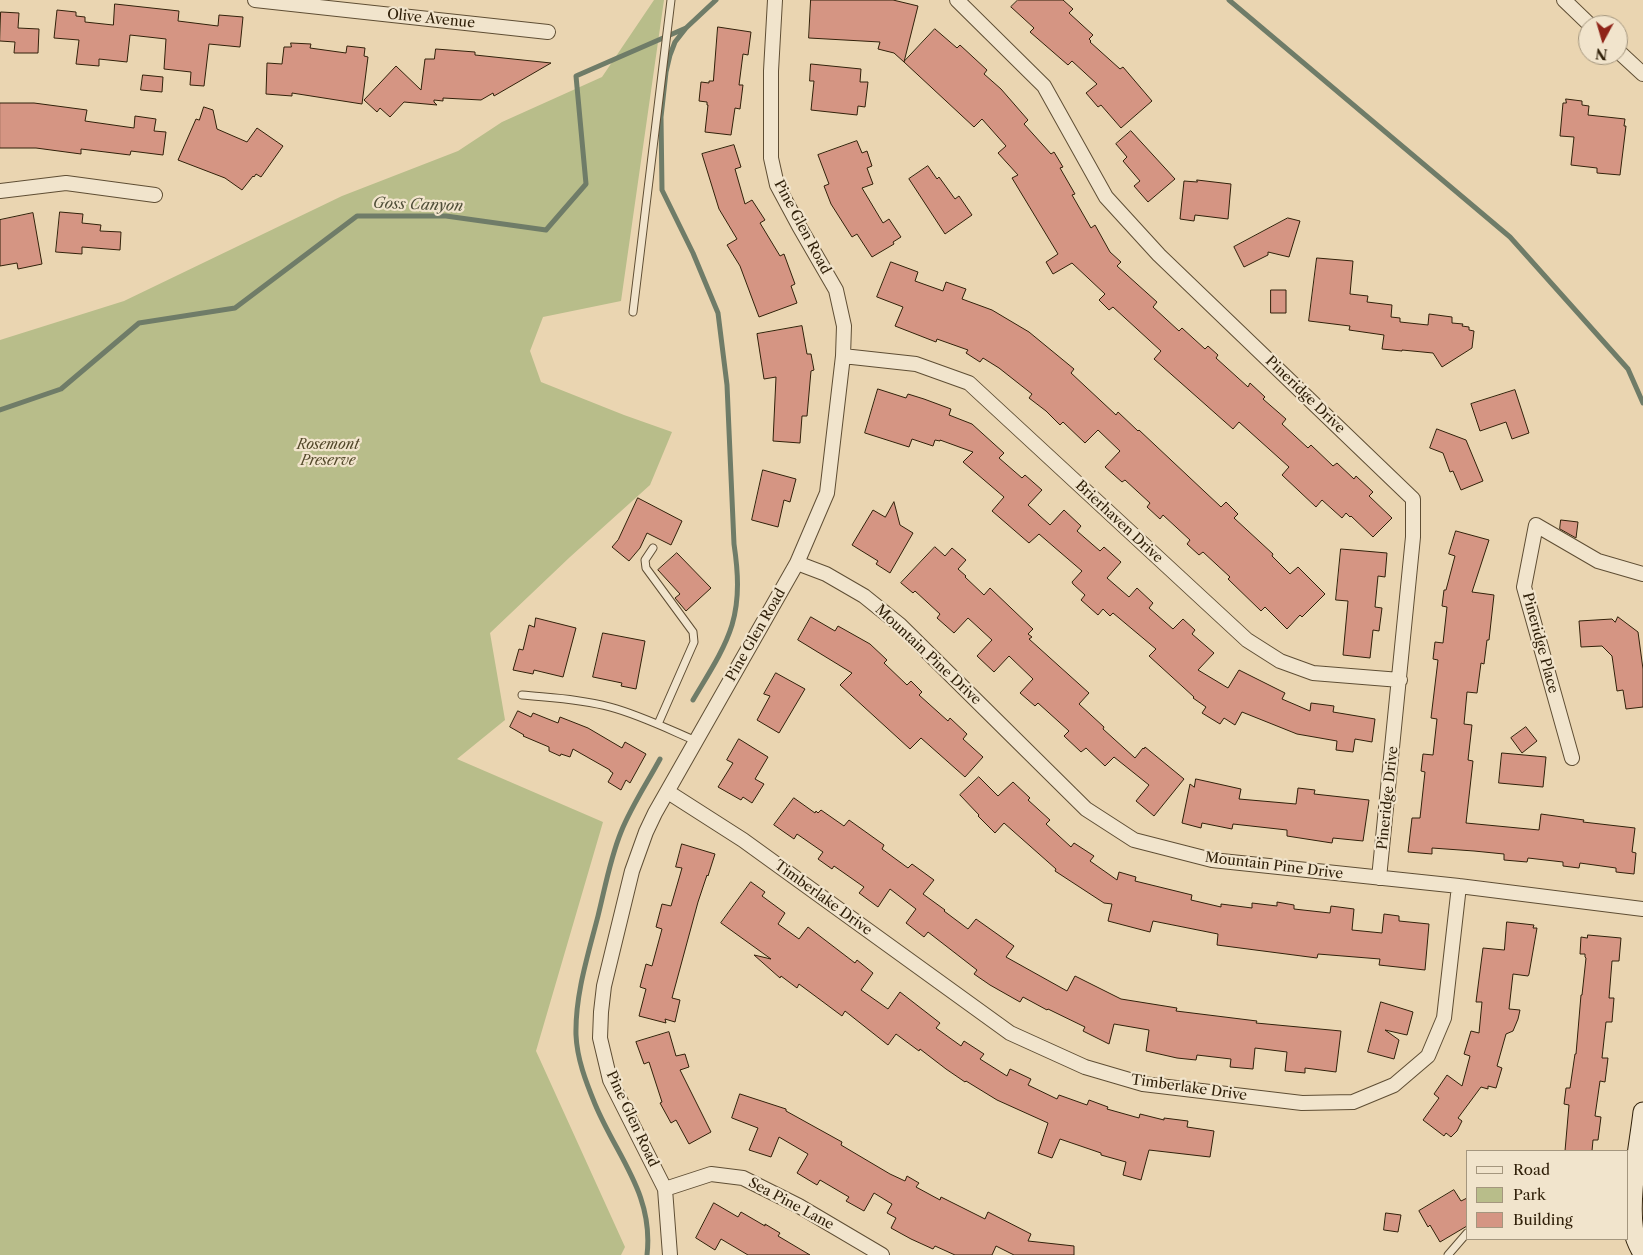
<!DOCTYPE html>
<html>
<head>
<meta charset="utf-8">
<style>
	body { margin:0 }
	#map { position:relative; width:1643px; height:1255px; overflow:hidden; background:#ead5b1; font-family:"Libre Caslon Text",serif }
	canvas { display:block }
	.legend { position:absolute; left:1466px; top:1150px; width:162px; height:90px; box-sizing:border-box; background:#f1e4cc; border:1px solid #a4967e; margin:0; padding:6px 9px; list-style:none; font-size:15px; color:#31210a }
	.legend li { display:flex; align-items:center; gap:10px; height:25px }
	.legend b { width:25px; border:1px solid #a4967e }
	.north { position:absolute; left:1578px; top:15px; width:50px; height:50px; box-sizing:border-box; background:#f1e4cc; border:1px solid #a4967e; border-radius:50%; rotate:186deg; font-size:14px; font-weight:700; line-height:20px; text-align:center; color:#31210a }
	.north::after { content:''; display:block; margin:auto; width:18px; height:22px; background:#8f2418; clip-path:polygon(50% 0,100% 100%,50% 72%,0 100%) }
</style>
</head>
<body>
<div id="map">
<canvas width="1643" height="1255"></canvas>
<ul class="legend">
<li><b style="height:6px;background:#f1e4cc"></b>Road</li>
<li><b style="height:14px;background:#b8bd8a"></b>Park</li>
<li><b style="height:14px;background:#d59583"></b>Building</li>
</ul>
<div class="north">N</div>
</div>
<script>
const c = document.querySelector('canvas').getContext('2d');
c.lineJoin = 'round';
function fillPath(path, color) { c.fillStyle = color; c.fill(path, 'evenodd'); }
function stroke(path, color, width, dash) { c.strokeStyle = color; c.lineWidth = width; c.lineCap = dash ? 'butt' : 'round'; c.setLineDash(dash || []); c.stroke(path); }
function write(font, color, halo, rows, align = 'center') {
  c.font = font + ' "Libre Caslon Text",serif'; c.lineWidth = 4.5; c.setLineDash([]); c.textBaseline = 'middle'; c.strokeStyle = halo; c.fillStyle = color; for (const [text, x, y, turn = 0] of rows) {
    c.save(); c.translate(x, y); c.rotate((+turn || 0) * Math.PI / 180); c.textAlign = isNaN(turn) ? turn : align; if (halo) c.strokeText(text, 0, 0); c.fillText(text, 0, 0); c.restore();
  }
}
const green = new Path2D(`
	M654,0H664L621,301L543,317L530,351L541,382L624,415L672,432L650,485L570,557L490,633L505,720L457,759L603,822L536,1051L625,1247L621,1255H0V340L124,301L342,196L458,151L502,122L602,77Z`);
const stream = new Path2D(`
	M1229,0L1510,237L1628,369L1643,403
	M0,410L61,389L139,323L235,308L357,216H446L546,230L586,184L576,76L686,28
	M693,700C707,676 724,651 732,625C740,598 738,571 734,544L727,385L718,313L693,253L662,190L661,117L666,72L670,55L675,42L686,28L716,0
	M647,1255C654,1194 617,1157 595,1104C586,1082 577,1059 576,1035C575,995 588,955 598,916C605,888 610,859 621,832C631,807 647,783 660,759`);
const building = new Path2D(`
	M811,0H893L918,6L904,62L894,53L878,49L880,42L809,38Z
	M1018,0H1063L1073,9L1069,13L1093,35L1089,39L1091,41L1090,42L1120,69L1123,67L1152,101L1121,128L1101,105L1098,107L1086,93L1097,84L1072,61L1068,65L1030,32L1034,28L1011,7Z
	M115,4L179,11L178,21L218,26L219,15L243,17L240,47L209,44L204,86L190,85L191,72L164,69L166,39L130,35L127,62L99,59V66L76,64L79,40L54,38L57,10L76,12V16L85,17V22L113,25Z
	M1,12L19,13L18,28L39,29L38,53H14L15,42L0,41Z
	M718,27L751,32L748,55L743,54L739,85H743L740,109L735,108L731,135L705,132L708,105H707V102L699,101L701,82L709,83V81H713Z
	M935,29L957,48L960,45L987,70L984,74L1001,89L1028,120L1024,124L1051,154L1054,152L1063,167L1060,168L1075,194L1072,195L1091,228L1095,225L1110,252L1121,262L1117,266L1157,302L1153,307L1179,331L1182,328L1205,349L1208,346L1218,355L1216,358L1248,387L1250,383L1265,397L1263,399L1286,419L1282,424L1308,448L1311,445L1333,466L1337,463L1354,479L1356,476L1373,492L1369,496L1392,518L1373,537L1351,516L1350,517L1346,513L1342,518L1322,500L1316,507L1282,475L1289,467L1239,422L1233,429L1154,359L1161,351L1113,307L1109,310L1099,300L1105,294L1072,263L1053,274L1046,262L1058,254L1012,178L1018,175L998,153L1006,146L982,119L974,127L904,62Z
	M291,43L311,44L310,48L346,53L347,46L365,48L364,56L368,57L362,104L292,93V96L266,94L267,63L282,64L284,47H291Z
	M436,49L475,52V55L551,63L494,96L493,93L481,100L443,98V101L434,100V102L437,105L404,102L390,117L380,108L377,112L364,100L396,66L421,90L425,59H434Z
	M811,64L861,69L860,82H868L865,107L858,106L857,115L811,110L814,81H810Z
	M143,75L163,77L162,92L141,90Z
	M1566,99L1582,101V105L1589,106L1588,115L1625,119L1624,126H1626L1620,175L1597,173V168L1571,165L1574,137L1560,136L1563,103H1566Z
	M0,103H34L87,110L85,121L134,128L135,116L156,119L154,131L166,132L163,155L131,151L130,155L81,149V154L36,148H0Z
	M204,107L213,110L217,129L247,142L257,128L283,146L261,177L256,174L254,177L253,176L242,190L225,178L178,160L196,119L199,120Z
	M1131,131L1175,179L1148,202L1134,186L1140,181L1123,161L1127,157L1116,144Z
	M857,141L862,153L867,151L872,166L867,168L873,184L862,188L883,223L889,219L901,237L893,242L894,244L872,257L857,234L852,237L831,204L824,186L829,184L818,155Z
	M734,145L741,167L735,169L745,204L752,200L765,220L760,223L780,256L784,254L795,284L791,286L797,303L759,317L740,266L727,245L737,239L719,209L702,154Z
	M928,166L937,179L939,177L955,199L959,196L972,215L945,234L909,179Z
	M1197,180L1231,184L1228,219L1195,215L1194,221L1180,219L1184,181L1197,182Z
	M60,212L83,214L82,223L101,225L100,231L121,232L120,250L82,247V254L56,252Z
	M33,213L42,264L18,269L17,263L0,266V220Z
	M1288,218L1300,221L1289,257L1268,252V255L1244,267L1234,247Z
	M1317,258L1353,261L1350,294L1368,296L1367,302L1392,305L1391,317L1400,318V322L1428,325L1429,314L1452,317V323L1463,324L1462,326L1469,327V330L1474,331L1472,348L1442,367L1433,353L1402,350V351L1382,349L1384,335L1349,330L1350,326L1309,321Z
	M891,262L918,272L915,281L943,291L946,282L966,289L962,299L992,310L1029,332L1074,369L1071,373L1116,415L1118,412L1138,431L1139,430L1221,507L1226,502L1238,514L1234,518L1273,554L1272,556L1290,574L1298,567L1325,594L1302,617L1300,615L1287,629L1265,607L1261,611L1228,579L1230,577L1203,552L1199,555L1187,544L1190,540L1163,515L1160,519L1147,507L1150,503L1125,480L1122,482L1105,467L1120,451L1098,430L1085,443L1063,422L1060,425L1046,411L1029,398L1032,394L999,368L983,358L980,362L966,353L968,350L937,339L936,342L895,326L903,307L877,297Z
	M1271,290H1286V313H1271Z
	M802,326L807,354H811L814,370L811,371L807,416H802L800,443L773,441L776,377L764,379L757,334Z
	M878,389L906,398L908,394L924,399L951,409L949,415L972,424L1004,453L999,458L1022,478L1025,475L1042,490L1028,505L1050,525L1064,510L1081,526L1077,531L1100,551L1104,547L1121,562L1107,578L1129,597L1137,588L1153,603L1149,608L1173,629L1183,619L1195,630L1192,634L1214,653L1198,670L1228,688L1239,670L1285,693L1282,699L1310,711L1311,703L1334,706L1333,712L1375,719L1372,742L1355,739L1353,752L1336,750L1337,741L1297,734L1242,712L1235,725L1224,718L1220,724L1202,713L1206,707L1193,698L1194,697L1149,656L1156,649L1113,613L1110,616L1103,609L1098,615L1081,600L1085,595L1073,584L1072,582L1082,571L1039,534L1029,543L992,511L1004,497L963,462L973,452L940,440V441L935,440L933,446L912,439L909,447L865,433Z
	M1515,390L1529,433L1512,439L1506,422L1480,431L1471,404Z
	M1437,429L1466,440L1483,481L1461,490L1453,471L1450,472L1443,453L1430,448Z
	M763,470L796,479L790,502L784,500L778,527L752,520Z
	M638,498L682,521L671,545L647,533L640,548L629,561L612,547L618,540Z
	M894,502L900,525L913,533L890,573L876,564L878,561L852,545L873,510L885,517Z
	M1561,520L1578,522L1576,538L1560,529Z
	M1456,531L1489,540L1472,592L1494,595L1489,640H1487L1484,664L1481,663L1477,693L1467,692L1464,724L1472,725L1468,760L1473,761L1466,823L1539,830L1541,814L1584,820L1583,822L1635,828L1632,852L1636,853L1634,874L1616,872V868L1580,863L1579,868L1563,866V862L1528,858L1527,862L1504,860V854L1474,851L1432,848V854L1408,852L1412,818H1420L1425,772L1421,771L1423,754L1433,755L1437,719L1431,718L1438,660L1433,659L1435,642L1443,643L1447,607L1442,606L1444,590H1446L1455,556L1449,554Z
	M935,547L945,556L952,548L966,560L958,569L966,576L965,577L984,595L990,588L1033,629L1028,634L1032,637L1029,639L1089,693L1079,704L1104,727L1103,729L1135,758L1143,748L1144,749L1145,747L1184,779L1154,816L1136,801L1149,785L1114,757L1105,766L1086,748L1081,752L1064,736L1069,731L1038,703L1035,706L1020,693L1033,679L1009,656L994,672L977,656L992,640L968,618L954,633L937,618L940,614L915,591L913,593L901,583Z
	M1341,549L1387,553L1385,577L1378,576L1375,607L1382,608L1379,631L1373,630L1370,658L1343,655L1348,601L1336,600Z
	M677,553L711,588L686,611L675,598L680,594L658,570Z
	M811,617L835,631L838,626L870,644L887,660L884,663L907,685L911,681L922,692L919,695L948,721L950,718L967,734L963,739L983,757L965,777L921,738L910,749L840,685L852,673L798,640Z
	M1618,617L1638,632L1643,669V707L1626,709L1623,690L1617,691L1612,656L1602,646L1581,647L1579,621L1612,619L1615,622Z
	M536,618L576,628L563,677L534,670L533,674L513,670L519,649L523,650L529,625L534,627Z
	M603,633L645,641L636,689L621,686L622,683L593,677Z
	M776,673L805,689L779,733L757,720L770,696L764,694Z
	M518,711L531,717L533,713L558,723L560,717L588,728L622,748L625,742L646,754L630,783L626,780L621,790L608,782L613,773L610,771V770L573,749L570,757L561,754L560,756L549,751V747L523,736L524,735L510,727Z
	M1526,727L1537,741L1522,753L1511,738Z
	M739,739L768,757L755,779L764,784L752,803L743,797L741,800L718,787L733,763L727,760Z
	M1502,753L1546,757L1543,787L1499,783Z
	M979,777L998,796L1013,782L1030,798L1028,800L1050,820L1046,824L1071,847L1074,843L1094,856L1090,861L1117,880L1119,872L1136,877L1135,881L1192,895L1191,900L1221,907V904L1252,908V903L1277,906V902L1294,905V909L1330,913L1331,906L1354,909L1352,930L1382,933L1384,914L1399,916V921L1429,924L1425,970L1379,965L1380,959L1318,954L1317,958L1217,945L1218,934L1153,921L1150,932L1108,921L1112,904L1104,903L1055,871L1056,869L1004,823L995,833L978,816L979,815L960,795Z
	M1196,779L1241,789L1239,799L1296,804L1298,788L1315,790L1314,794L1369,800L1363,841L1333,838L1332,843L1287,836V830L1233,824L1232,829L1202,823L1201,828L1182,823L1190,784L1194,787Z
	M794,798L815,813L816,811L818,813L821,810L844,826L849,820L884,845L882,849L908,868L912,864L934,880L923,894L945,910L944,911L968,929L976,919L1014,946L1006,957L1067,991L1075,976L1121,999L1177,1008L1176,1011L1257,1021L1256,1023L1341,1031L1336,1072L1305,1068V1073L1285,1071L1287,1052L1255,1048L1253,1069L1230,1067L1231,1059L1197,1055L1196,1060L1177,1058L1146,1051L1149,1030L1114,1024L1109,1044L1083,1031L1085,1027L1048,1009L1047,1010L1023,997L1020,1002L990,985L974,974L977,970L928,932L924,937L906,923L916,909L890,889L878,907L859,893L864,887L834,866L832,869L818,859L823,852L797,834L794,839L774,825Z
	M682,844L715,854L708,876L707,875L698,902L672,998L680,1000L675,1022L665,1019L666,1023L639,1016L646,989L640,987L646,964L652,966L662,929L656,927L662,904L671,906L682,868L676,867Z
	M751,882L765,892L762,896L785,913L778,924L799,939L808,927L855,963L857,960L873,973L861,990L888,1009L900,992L940,1023L936,1028L961,1046L964,1041L984,1054L980,1059L1007,1076L1010,1069L1031,1079L1028,1085L1057,1099L1059,1095L1087,1105L1089,1100L1108,1107L1107,1109L1139,1118L1140,1114L1164,1120V1118L1188,1121L1187,1127L1214,1131L1210,1157L1149,1150L1141,1180L1123,1175L1126,1162L1101,1155V1153L1060,1139L1052,1158L1038,1153L1048,1123L997,1100L966,1081L965,1082L946,1069L920,1049L919,1051L896,1034L888,1045L845,1011L842,1016L799,984L797,988L781,976L780,978L754,955L771,959L721,923Z
	M1507,922L1534,925L1533,928H1537L1529,974L1528,976L1513,974L1509,1009L1520,1010L1518,1019L1513,1031L1506,1034L1497,1066L1502,1068L1496,1088L1488,1086V1089L1481,1087L1458,1118L1462,1121L1457,1131L1451,1137L1446,1133L1444,1136L1423,1120L1439,1098L1434,1094L1447,1075L1462,1086L1470,1056L1464,1054L1471,1031L1479,1033L1482,1002H1476L1483,948L1504,950Z
	M1588,935L1621,938L1619,961H1612L1609,998H1614L1612,1022H1606L1602,1058H1608L1605,1082L1600,1081L1595,1116L1601,1117L1598,1140H1593L1592,1151H1565L1569,1105L1564,1104L1566,1088H1570L1575,1054H1576L1581,995H1582L1586,958L1585,957V954H1580L1581,937L1587,938Z
	M1381,1002L1413,1012L1407,1035L1385,1030L1399,1040L1394,1059L1368,1052Z
	M669,1032L676,1056L685,1054L689,1067L680,1070L711,1132L689,1144L676,1120L671,1123L660,1103L662,1102L649,1062L644,1064L636,1042Z
	M740,1094L786,1109V1111L842,1142L841,1145L890,1174L905,1181L907,1176L919,1183L916,1187L940,1200L941,1197L985,1219L988,1212L1031,1234L1028,1241L1074,1246V1255H1014L996,1246L992,1255H955L935,1246L933,1249L911,1239L891,1228L896,1218L887,1213L892,1204L874,1193L864,1211L846,1201L849,1197L820,1180L817,1185L797,1173L808,1154L779,1137L771,1157L749,1150L758,1128L732,1118Z
	M1454,1190L1461,1201L1467,1198V1226L1440,1242L1430,1225L1428,1227L1419,1211Z
	M714,1203L738,1217L741,1212L765,1226V1224L780,1233L778,1236L810,1255H748L721,1239L715,1250L696,1238Z
	M1386,1213L1401,1215L1398,1232L1384,1230Z`);
const lane = new Path2D(`
	M633,312L671,0
	M653,548L645,560L646,568L693,632L694,642L658,724
	M522,695C551,698 581,699 610,707C640,715 668,729 696,741
	M1448,1255L1467,1233`);
const street = new Path2D(`
	M255,0L548,32
	M957,0L1044,86L1106,197L1159,255L1413,499V537L1379,878
	M1564,0L1590,25
	M1618,51L1643,74
	M0,191L66,183L155,195
	M843,356L916,364L969,383L1247,640L1280,661L1313,673L1400,680
	M797,563L826,574L864,596L900,625L1086,809L1134,840L1212,860L1459,886L1643,909
	M1572,758L1524,587L1536,525L1598,561L1643,574
	M668,792L743,840L1010,1033L1085,1067L1143,1084L1302,1103L1353,1102L1394,1085L1428,1056L1444,1018L1459,886
	M665,1189L711,1174L743,1178L799,1206L882,1255
	M670,1255L665,1189L610,1080L600,1038L601,1012L604,986L632,871L646,832L655,813L797,563L827,493L843,356L844,326L836,290L799,226L777,185L771,158V71L775,0`);
const secondary = new Path2D(`
	M1643,1112C1639,1147 1628,1198 1634,1232C1635,1240 1640,1248 1643,1254`);
const streetNames = [
	["Olive Avenue",431,19,6],
	["Pine Glen Road",802,227,62],
	["Pineridge Drive",1305,395,44],
	["Brierhaven Drive",1119,522,43],
	["Pine Glen Road",756,635,-60],
	["Pineridge Place",1540,643,75],
	["Mountain Pine Drive",928,655,43],
	["Pineridge Drive",1388,798,-84],
	["Mountain Pine Drive",1274,866,7],
	["Timberlake Drive",823,898,36],
	["Timberlake Drive",1189,1088,8],
	["Pine Glen Road",632,1119,65],
	["Sea Pine Lane",791,1204,28]
];
const parkNames = [
	["Rosemont",328,445],
	["Preserve",328,461]
];
const waterNames = [
	["Goss Canyon",418,205,2]
];
fillPath(green, '#b8bd8a');
stroke(stream, '#6f7c68', 5);
fillPath(building, '#d59583');
stroke(building, '#31210a', 1);
stroke(lane, '#5f4e34', 9);
stroke(street, '#5f4e34', 16);
stroke(secondary, '#31210a', 21);
stroke(lane, '#f1e4cc', 7);
stroke(street, '#f1e4cc', 14);
stroke(secondary, '#f1e4cc', 19);
write('14px', '#31210a', '#f1e4cc', streetNames);
write('italic 14px', '#53482a', '#f1e4cc', parkNames);
write('italic 15px', '#504f39', '#f1e4cc', waterNames);
</script>
</body>
</html>
